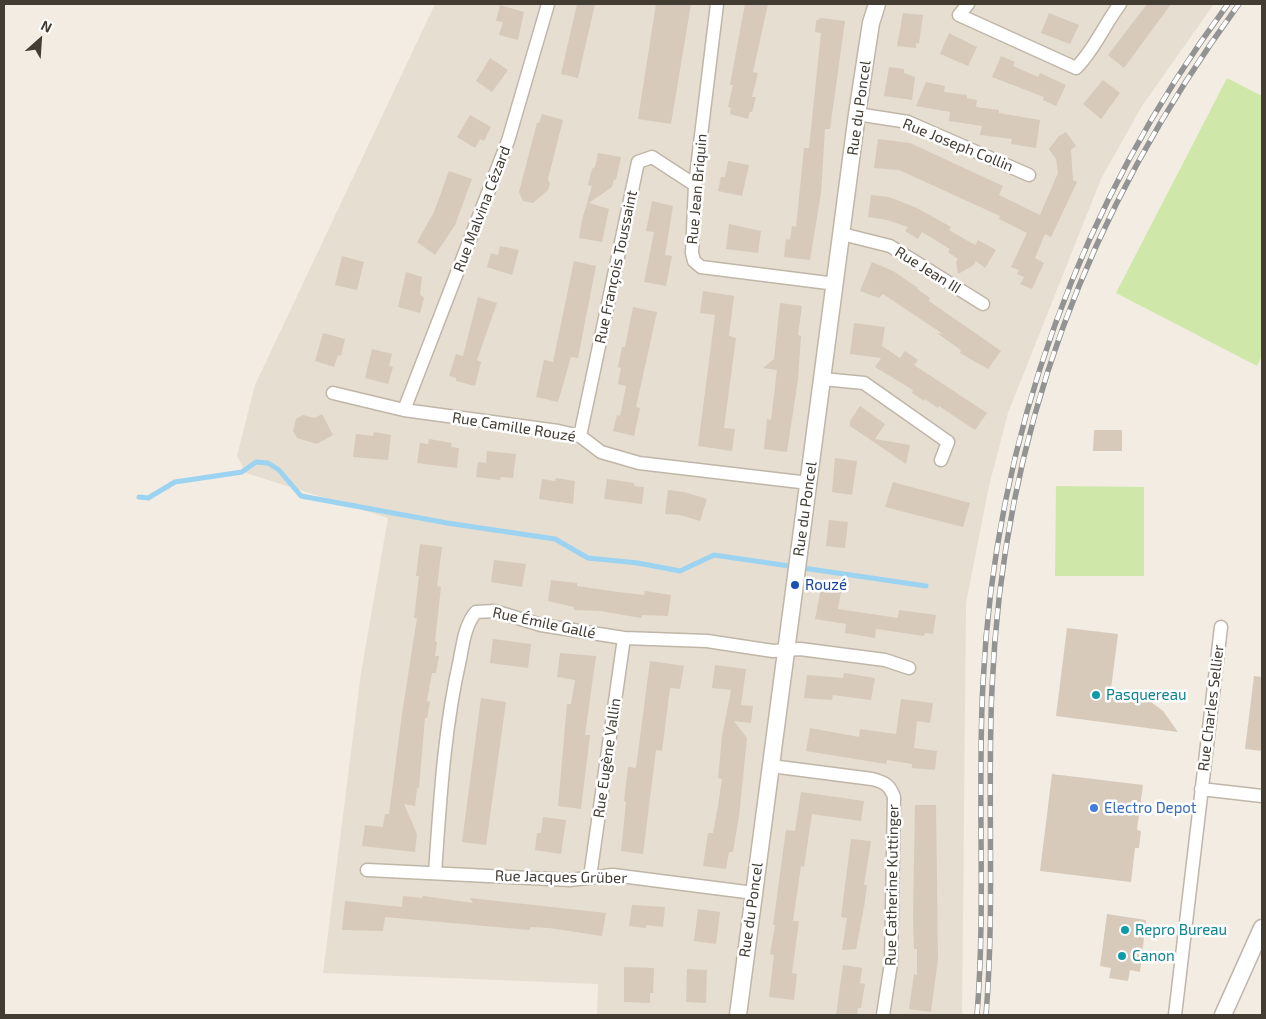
<!DOCTYPE html>
<html>
<head>
<meta charset="utf-8">
<style>
	body { margin:0 }
	#map { position:relative; width:1266px; height:1019px; overflow:hidden; background:#f2ece2; font-family:"Exo 2",sans-serif }
	canvas { display:block }
	.frame { position:absolute; inset:0; border:5px solid #433c33; pointer-events:none }
	.north { position:absolute; left:15px; top:15px; width:50px; height:50px; -webkit-text-stroke:4px #fff; paint-order:stroke; rotate:26deg; font-size:14px; font-weight:700; line-height:20px; text-align:center; color:#433c33 }
	.north::after { content:''; display:block; margin:auto; width:18px; height:22px; background:#433c33; clip-path:polygon(50% 0,100% 100%,50% 72%,0 100%) }
</style>
</head>
<body>
<div id="map">
<canvas width="1266" height="1019"></canvas>
<div class="frame"></div>
<div class="north">N</div>
</div>
<script>
const c = document.querySelector('canvas').getContext('2d');
c.lineJoin = 'round';
function fillPath(path, color) { c.fillStyle = color; c.fill(path, 'evenodd'); }
function stroke(path, color, width, dash) { c.strokeStyle = color; c.lineWidth = width; c.lineCap = dash ? 'butt' : 'round'; c.setLineDash(dash || []); c.stroke(path); }
function write(font, color, halo, rows, align = 'center') {
  c.font = font + ' "Exo 2",sans-serif'; c.lineWidth = 5; c.setLineDash([]); c.textBaseline = 'middle'; c.strokeStyle = halo; c.fillStyle = color; for (const [text, x, y, turn = 0] of rows) {
    c.save(); c.translate(x, y); c.rotate((+turn || 0) * Math.PI / 180); c.textAlign = isNaN(turn) ? turn : align; if (halo) c.strokeText(text, 0, 0); c.fillText(text, 0, 0); c.restore();
  }
}
const residential = new Path2D(`
	M435,4H1214L1142,106L1101,179L1008,413L989,486L966,603L962,1015H597L598,984L323,973L361,673L388,518L246,473L237,456L255,385Z`);
const green = new Path2D(`
	M1227,78L1262,96V356L1257,366L1116,293Z
	M1056,486L1144,487V576H1055Z`);
const stream = new Path2D(`
	M139,497L148,498L175,482L242,472L256,462L268,463L279,470L301,496L447,523L555,539L588,558L638,563L680,571L714,555L926,586`);
const building = new Path2D(`
	M577,4H595L578,78L561,74Z
	M656,4H691L671,124L638,119Z
	M745,4H768L753,72L758,73L752,97H756L752,112H750L748,119L730,114L731,108L728,107L733,85H730Z
	M1147,4H1171L1124,68L1108,55Z
	M500,5L524,12L518,40L499,35L503,22L496,21Z
	M903,13L923,15L919,44L916,43V48L897,46Z
	M1049,13L1079,25L1070,44L1041,33Z
	M821,18L845,21L830,129H825L821,193L810,260L784,257L786,239L790,240L792,226L796,227L804,148H809L821,33L815,32L816,21Z
	M949,33L977,47L968,66L940,54Z
	M1001,56L1015,62L1013,66L1038,77L1040,73L1066,85L1056,106L1043,100L1044,97L992,77Z
	M490,58L508,70L492,92L476,81Z
	M889,67L904,69V73L915,77L912,100L884,96Z
	M1103,80L1120,93L1101,119L1083,104Z
	M926,82L945,86L944,92L967,95V98L977,100L976,107L999,110V113L1040,120L1036,148L1011,144L1012,139L980,135L982,126L949,121L950,112L916,106Z
	M542,114L563,120L548,179L550,184L548,190L533,203L523,201L519,192L537,123H539Z
	M470,115L491,127L484,141L480,139L475,148L457,137Z
	M1066,132L1076,146L1071,150L1073,180L1077,182L1051,237L1045,234L1035,258L1044,263L1032,289L1020,284L1024,277L1017,274L1019,270L1011,267L1027,233L999,219L1000,216L899,170L874,168L878,139L910,143L1003,186L999,195L1040,215L1058,173L1056,159L1049,149L1059,136Z
	M598,153L621,157L616,180L614,179L612,187L589,203L609,209L602,242L579,238L582,220L592,186L588,185L592,169L595,167Z
	M728,161L749,165L742,196L718,191L721,177H725Z
	M449,171L472,179L455,225L435,255L417,242L434,212Z
	M871,195L889,197L917,208L951,227L949,230L975,245L978,240L996,250L985,268L976,261L974,265L958,274L956,262L958,259L948,252L950,249L922,232L918,239L905,231L908,227L887,220L868,217Z
	M652,201L673,206L665,255L672,256L666,286L644,282L654,232L646,231Z
	M729,224L761,231L758,253L726,249Z
	M500,246L519,250L512,275L487,267L491,253L498,255Z
	M342,256L364,262L357,290L335,285Z
	M574,261L596,266L578,358L571,357L558,402L536,397L544,360L553,362Z
	M872,262L893,271L918,288L917,289L930,298L929,301L1001,351L988,369L960,353L961,350L937,333L943,334L883,294L879,298L860,291Z
	M406,272L422,277L420,294L424,298L420,313L398,307Z
	M703,291L734,296L729,336L736,338L724,428L735,429L732,451L698,446L715,315L700,313Z
	M478,297L497,303L477,360L481,362L475,386L456,381V378L449,376L456,354L463,356Z
	M780,303L802,306L798,335L801,336L798,379L787,452L764,449L767,419L771,420L777,370L763,368L774,359Z
	M633,307L657,312L636,407L640,408L634,436L613,431L617,415L620,416L626,386L618,384L621,368L618,367L622,347H625Z
	M854,323L885,327L882,346L900,358L905,351L918,360L914,365L987,413L975,430L939,406L938,408L925,399L924,401L912,393L913,390L875,367L881,358L850,354Z
	M323,333L345,339L341,356L338,355L334,367L315,361Z
	M372,349L392,354L389,366L393,367L388,384L365,378Z
	M860,406L885,424L875,439L910,445L906,464L850,426V421Z
	M322,414L333,435L317,444L297,438L293,431L296,419L303,415L315,418Z
	M1094,430H1122V451H1093Z
	M374,432L391,435L388,460L353,457L356,434L373,436Z
	M429,439L452,443L451,447L459,448L457,468L417,463L420,443L428,444Z
	M487,451L516,454L513,478L501,477L500,480L476,477L478,462L486,463Z
	M835,458L857,461L852,495L832,492Z
	M556,478L575,481L573,504L539,499L542,479L555,481Z
	M607,479L634,483V486L644,487L642,504L604,499Z
	M893,482L970,503L963,527L885,507Z
	M668,490L684,492L707,499L700,521L680,515L665,514Z
	M829,520L848,522L845,548L826,546Z
	M420,544L442,547L437,586L441,587L435,641L437,642L435,656H439L436,673H432L427,701L430,702L427,718H425L419,788H417L415,806L404,804L417,834L415,852L362,846L365,825L383,827L385,814H389L402,714L417,618H414L419,576H416Z
	M494,560L526,564L522,587L491,582Z
	M551,580L577,583V586L618,592L644,595L645,591L671,595L668,616L642,615L641,618L600,611L574,610V607L548,601Z
	M822,583L842,586L838,609L898,618L899,610L936,615L933,634L925,633L924,636L876,629L875,638L845,633L846,624L815,619Z
	M1067,628L1118,634L1111,689L1151,702L1163,711L1178,732L1056,716Z
	M493,639L531,644L528,668L490,663Z
	M560,653L596,656L585,735H590L581,809L558,806L567,704H571L575,680L557,677Z
	M650,661L684,666L680,689L670,688L662,751L656,750L643,854L621,851L626,802L624,801L628,767L636,768Z
	M715,665L746,669L741,705L753,706L751,723L734,721L747,738L739,816L733,852H729L726,869L703,866L708,833H713L718,806L722,779L718,778L722,736L731,690L712,688Z
	M844,673L875,678L871,700L833,695L832,700L804,698L807,675L843,678Z
	M1254,676L1262,677V751L1245,749Z
	M481,698L506,702L486,845L462,842Z
	M901,699L933,703L930,723L917,721L914,748L937,751L935,770L912,768V764L887,760L886,764L806,751L810,728L859,737L860,729L896,734Z
	M1052,774L1143,785L1137,830L1141,831L1139,848H1135L1131,882L1040,871Z
	M801,792L864,801L861,821L812,814L804,867L801,866L793,921H799L792,973L797,974L794,1000L769,997L774,955L770,954L775,925H773L786,830L795,831Z
	M915,805H936L938,959L931,1012L909,1009L914,974L917,975V949H914L913,917Z
	M543,817L566,820L561,854L535,850L537,833H541Z
	M851,839L871,841L864,885H867L864,907L856,949L842,950L847,918L841,917Z
	M403,896L422,898L423,896L473,903L470,898L606,913L602,936L549,928L530,927V930L385,917L383,931L342,930L345,901L402,907Z
	M632,905L665,907L663,927L646,925V928L629,926Z
	M698,909L720,912L716,944L694,941Z
	M1107,914L1146,920L1140,972L1130,970L1128,981L1109,978L1111,968L1100,966Z
	M843,965L862,968L860,983L865,984L861,1008H858L857,1015H836Z
	M624,967L654,968L653,993H650V1003L624,1002Z
	M687,969L707,970L706,1003L686,1002Z`);
const minor = new Path2D(`
	M717,4L695,185L692,253L694,261L701,267L836,284
	M968,4L959,15L1076,68C1095,49 1104,25 1120,4
	M857,114L908,122L1029,175
	M842,234L890,246L983,304
	M823,379L864,383L948,442L941,460
	M333,393L404,410L558,431L580,436L601,452L639,463L809,483
	M404,410L508,141L548,4
	M580,436L638,162L652,157L695,185
	M771,766L872,779C884,782 890,785 894,797L891,963L883,1015
	M1201,789L1262,796
	M367,870L570,880L613,875L754,893
	M435,873C440,801 444,729 460,659C463,643 465,625 476,612L494,611L541,625L624,638L707,641L773,651L800,649L885,660L909,668
	M590,877L624,638
	M1175,1015L1221,627`);
const tertiary = new Path2D(`
	M738,1015L857,114L871,23L877,4
	M1223,1015L1262,928`);
const rail = new Path2D(`
	M977,1015C986,905 977,794 983,683C995,436 1081,202 1228,4
	M986,1015C995,906 987,797 992,688C1003,432 1088,210 1239,4`);
const markers = [
	[795,585,5,"#1a4fb4"],
	[1096,695,5,"#0f9aa8"],
	[1094,808,5,"#3f7fe0"],
	[1125,930,5,"#0f9aa8"],
	[1122,956,5,"#0f9aa8"]
];
const streetNames = [
	["Rue du Poncel",859,108,-82],
	["Rue Joseph Collin",958,145,22],
	["Rue Jean Briquin",697,189,-85],
	["Rue Malvina Cézard",482,209,-69],
	["Rue François Toussaint",616,267,-78],
	["Rue Jean III",928,270,32],
	["Rue Camille Rouzé",514,427,9],
	["Rue du Poncel",805,509,-82],
	["Rue Émile Gallé",544,623,12],
	["Rue Charles Sellier",1211,708,-83],
	["Rue Eugène Vallin",607,758,-82],
	["Rue Jacques Grüber",561,877,1],
	["Rue Catherine Kuttinger",892,885,-89],
	["Rue du Poncel",751,910,-82]
];
const transitNames = [
	["Rouzé",805,585]
];
const cultureNames = [
	["Pasquereau",1106,695],
	["Repro Bureau",1135,930],
	["Canon",1132,956]
];
const shopNames = [
	["Electro Depot",1104,808]
];
fillPath(residential, '#e6ded0');
fillPath(green, '#cfe8a9');
stroke(stream, '#9cd3f1', 5);
fillPath(building, '#d7cabb');
stroke(minor, '#c0b6a8', 15);
stroke(tertiary, '#c0b6a8', 19);
stroke(minor, '#fff', 12);
stroke(tertiary, '#fff', 16);
stroke(rail, '#939393', 5.5);
stroke(rail, '#fff', 4, [11]);
for (const [x, y, r, color] of markers) { const dot = new Path2D(); dot.arc(x, y, r, 0, 2 * Math.PI); c.fillStyle = color; c.fill(dot); stroke(dot, '#fff', 2); }
write('15px', '#433c33', '#fff', streetNames);
write('15px', '#164399', '#fff', transitNames, 'left');
write('15px', '#0d838f', '#fff', cultureNames, 'left');
write('15px', '#366cbe', '#fff', shopNames, 'left');
</script>
</body>
</html>
